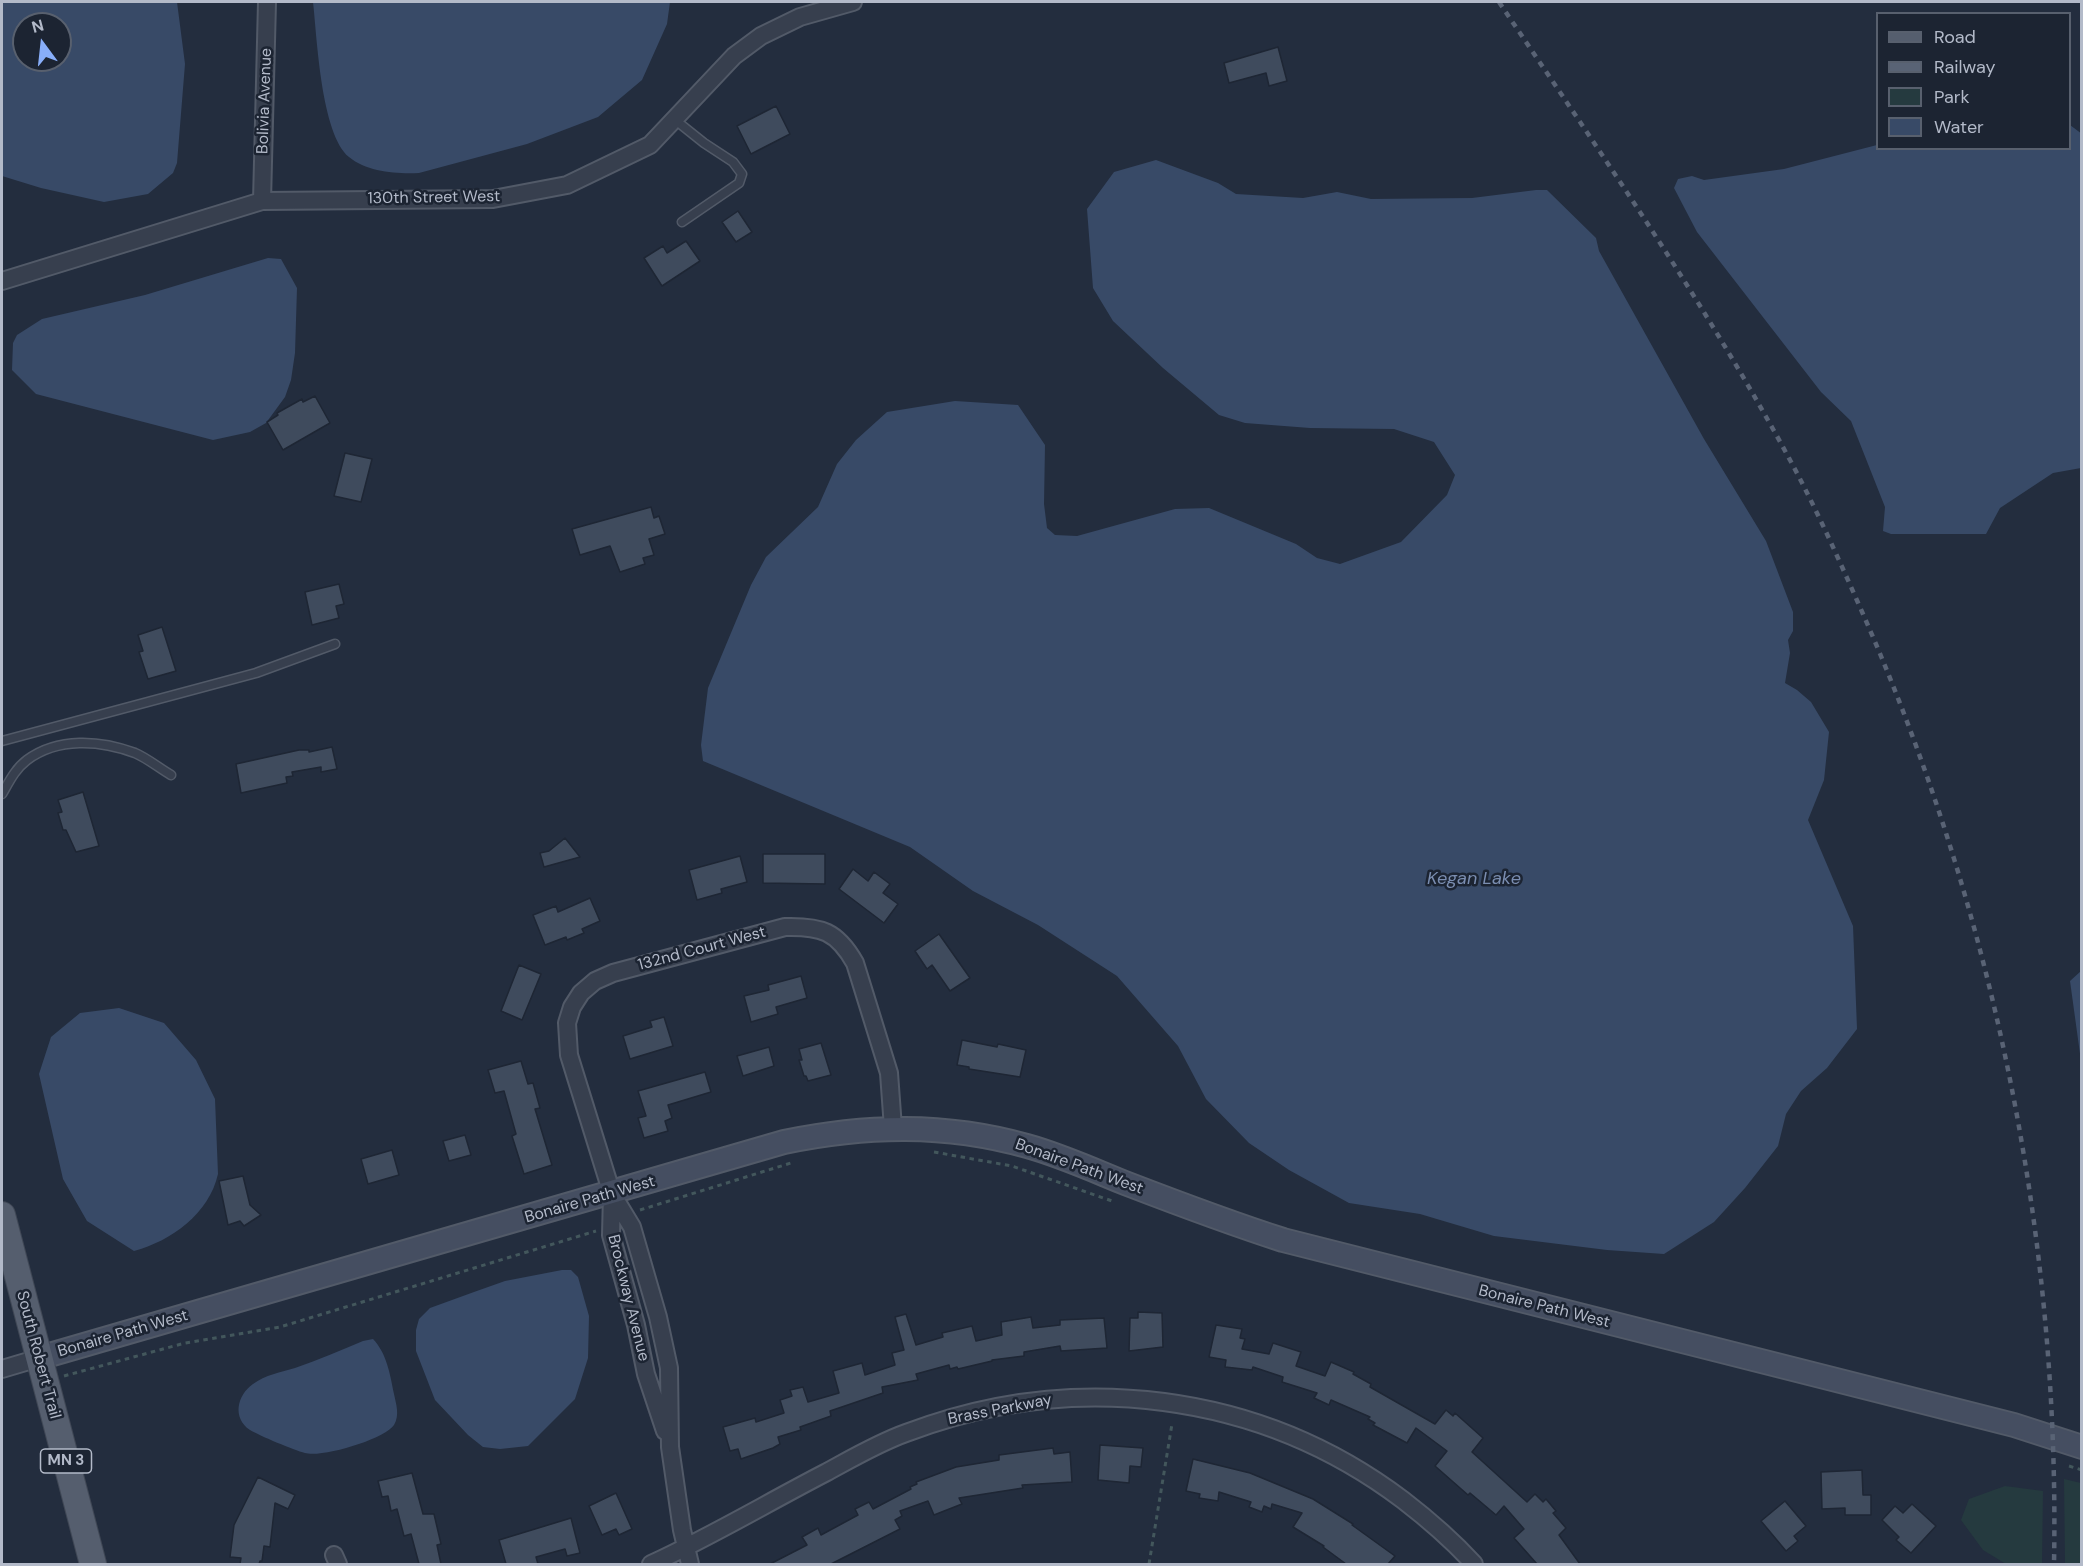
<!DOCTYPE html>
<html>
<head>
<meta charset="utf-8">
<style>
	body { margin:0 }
	#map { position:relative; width:2083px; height:1566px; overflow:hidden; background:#232d3e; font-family:"DM Sans",sans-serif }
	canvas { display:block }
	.frame { position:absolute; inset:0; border:3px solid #b3bac9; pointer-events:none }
	.legend { position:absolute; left:1876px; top:12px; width:195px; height:138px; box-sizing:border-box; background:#1c2432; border:2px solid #58606e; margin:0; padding:8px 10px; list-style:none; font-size:18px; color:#b3bac9 }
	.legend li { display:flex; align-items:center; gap:12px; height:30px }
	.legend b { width:30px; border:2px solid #58606e }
	.north { position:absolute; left:12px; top:12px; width:60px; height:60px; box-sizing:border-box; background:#1c2432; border:2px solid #58606e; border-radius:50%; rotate:345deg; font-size:16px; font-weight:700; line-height:24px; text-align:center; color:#b3bac9 }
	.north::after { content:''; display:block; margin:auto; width:21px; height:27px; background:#88aef9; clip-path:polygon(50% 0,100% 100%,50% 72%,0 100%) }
</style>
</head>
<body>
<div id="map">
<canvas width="2083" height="1566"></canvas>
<div class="frame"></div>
<ul class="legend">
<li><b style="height:8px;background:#555e6e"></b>Road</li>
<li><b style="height:8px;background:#596375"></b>Railway</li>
<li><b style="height:16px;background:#253a3f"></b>Park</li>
<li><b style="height:16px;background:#384a67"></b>Water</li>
</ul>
<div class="north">N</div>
</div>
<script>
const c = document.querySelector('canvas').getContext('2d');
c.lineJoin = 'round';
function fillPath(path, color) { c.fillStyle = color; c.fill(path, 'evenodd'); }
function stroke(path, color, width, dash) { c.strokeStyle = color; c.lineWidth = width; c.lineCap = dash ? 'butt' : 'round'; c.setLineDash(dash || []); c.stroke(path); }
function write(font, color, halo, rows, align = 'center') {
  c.font = font + ' "DM Sans",sans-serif'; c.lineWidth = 5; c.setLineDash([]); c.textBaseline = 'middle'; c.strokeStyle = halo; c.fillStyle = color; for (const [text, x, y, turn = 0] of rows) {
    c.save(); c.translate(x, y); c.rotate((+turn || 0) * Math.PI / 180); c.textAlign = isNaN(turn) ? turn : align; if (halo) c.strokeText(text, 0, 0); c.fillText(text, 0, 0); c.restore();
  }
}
const green = new Path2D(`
	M2064,1479L2081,1483V1564H2065Z
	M2005,1486L2043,1491L2042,1564H2006L1983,1550L1961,1520L1969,1499Z`);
const water = new Path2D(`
	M2,2H177L185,64L177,163L173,173L148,194L104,202L41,188L2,176ZM24,24H60V60H24Z
	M313,2H670L667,24L642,80L598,117L527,144L419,173C396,174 367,172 349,157C321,134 317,37 313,2Z
	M2070,125L2082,134L2081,468L2053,473L2000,508L1986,534H1891L1883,531L1885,507L1851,421L1821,392L1697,232L1674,188L1678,179L1692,176L1704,180L1784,169L1877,145L1878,148H2070Z
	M1156,160L1218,183L1236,194L1303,198L1337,192L1371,199L1472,198L1536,190H1547L1596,238L1599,251L1704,439L1766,541L1793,612V631L1788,640L1790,653L1785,683L1797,690L1811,702L1829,732L1824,780L1808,820L1853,926L1857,1029L1827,1068L1801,1091L1786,1114L1778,1146L1745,1188L1714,1222L1664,1254L1607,1250L1494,1236L1420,1214L1349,1203L1289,1170L1249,1143L1206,1099L1178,1046L1117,976L1038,925L973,891L910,847L703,761L701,745L708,688L751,585L766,557L818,507L837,464L856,440L887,412L955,401L1018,405L1045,445L1044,504L1047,528L1055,535L1077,536L1175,509L1209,508L1296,544L1317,558L1340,564L1401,542L1447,495L1455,475L1434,442L1394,429L1310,428L1245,423L1219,415L1163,368L1113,321L1093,288L1087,209L1114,172Z
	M268,258L281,259L297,288L295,353L291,380L285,397L266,423L250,432L213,440L36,394L12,370L13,343L17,335L42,319L145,295Z
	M2081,971V1061L2070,981Z
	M119,1008L164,1023L196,1060L215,1099L218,1174C209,1214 171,1241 134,1251L87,1221L63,1179L39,1074L51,1037L80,1013Z
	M562,1270H571L578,1277L589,1316L588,1358L575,1399L528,1446L500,1449L483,1447L468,1435L435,1400L416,1351V1330L419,1319L430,1308L474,1292L505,1281Z
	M373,1339C387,1354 390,1374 394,1394C396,1404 400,1415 394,1425C385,1439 322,1458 305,1453C294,1450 260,1436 250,1430C232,1418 237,1395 253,1384C265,1375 281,1372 295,1368C318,1360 341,1350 363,1341Z`);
const building = new Path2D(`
	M1278,47L1287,81L1269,86L1266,73L1229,83L1224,63Z
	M776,106L790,134L751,154L737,126Z
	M738,211L752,232L736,242L722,222Z
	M686,241L700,261L662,286L644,258L663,246L667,253Z
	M315,396L330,423L283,450L267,422L278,415L277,413L302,399L303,402Z
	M345,453L372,459L361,502L334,496Z
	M651,507L654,518L659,516L665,534L649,539L654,555L643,558L645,564L620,572L610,546L580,555L572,529Z
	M339,584L344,604L336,606L339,618L312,625L305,592Z
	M162,627L176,671L148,679L139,652L143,651L138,635Z
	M332,747L337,769L321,772V767L292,772L293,776L286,777L287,783L241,793L236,764L299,750H309V752Z
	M83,792L99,846L76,852L66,830H63L58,813L62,812L58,800Z
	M565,838L580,857L544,867L540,853L549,851Z
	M763,854H825V884L763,883Z
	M740,856L747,882L721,889L722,893L697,900L689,870Z
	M853,869L868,881L874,872L890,884L883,893L898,904L884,923L839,889Z
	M590,898L600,921L582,929L584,933L567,940L566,937L545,945L533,915L556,906L558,912Z
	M939,934L970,978L950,991L932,965L927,969L915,951Z
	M519,965L541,974L522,1020L501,1011Z
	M801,976L807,998L776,1007L778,1014L751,1022L744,996L769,990L768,985Z
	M664,1017L673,1046L630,1059L623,1036L652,1027L650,1021Z
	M962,1040L997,1047L998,1044L1026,1050L1020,1077L969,1069V1067L957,1065Z
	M821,1043L831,1075L808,1081L806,1076H804L799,1060H802L799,1049Z
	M769,1047L774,1066L743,1076L737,1056Z
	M521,1061L528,1084L533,1083L540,1108L535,1109L552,1165L524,1174L512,1136L516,1134L504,1091L495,1093L488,1070Z
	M705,1072L711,1092L668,1105L672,1118L665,1121L668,1131L644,1138L638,1118L646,1116L638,1091Z
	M465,1135L471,1155L449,1161L443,1141Z
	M392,1150L399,1175L368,1184L361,1159Z
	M243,1176L250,1205L261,1215L244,1226L240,1221L228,1225L219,1181Z
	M1138,1312L1162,1313L1163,1347L1129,1351L1130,1318H1138Z
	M906,1314L916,1345L943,1337L942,1333L972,1326L976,1341L1002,1335L1001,1322L1031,1317L1033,1328L1060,1325V1320L1104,1318L1107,1348L1061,1351L1060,1346L1024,1352V1356L992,1360V1361L958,1369L957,1367L950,1369L949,1365L916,1374L918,1380L882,1387L883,1393L830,1411L831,1416L800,1427L801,1430L778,1437L780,1444L773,1448L741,1459L738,1449L730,1451L723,1427L755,1418L756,1422L784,1413L780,1400L792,1396L790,1390L803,1387L808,1402L839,1393L833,1371L862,1363L865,1375L895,1365L892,1353L904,1350L895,1317Z
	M1216,1325L1242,1329L1240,1338L1245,1339L1242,1349L1269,1354L1273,1343L1301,1352L1296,1366L1325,1376L1331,1362L1354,1372L1353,1374L1371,1384L1370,1387L1435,1424L1446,1410L1453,1416L1455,1413L1483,1438L1472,1452L1527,1502L1535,1494L1543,1502L1546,1499L1556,1511L1553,1513L1566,1528L1559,1535L1580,1564H1537L1514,1538L1524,1529L1504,1506L1496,1515L1470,1493L1468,1495L1435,1466L1447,1451L1416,1428L1407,1443L1373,1425L1375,1423L1368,1419L1370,1417L1331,1400L1329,1405L1314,1398L1317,1393L1282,1382L1283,1377L1253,1367L1252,1370L1225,1367L1226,1360L1209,1357Z
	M1100,1445L1143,1448L1141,1467L1130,1466L1129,1483L1098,1480Z
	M1053,1448L1054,1454L1070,1452L1072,1482L1022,1485L1023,1488L959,1498L962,1504L934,1515L928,1501L900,1511L902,1516L895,1520L900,1529L831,1564H770L807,1545L802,1537L818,1528L821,1535L858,1515L855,1509L869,1502L873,1509L911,1489L910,1487L917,1484L916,1482L956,1467L999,1460V1455Z
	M1193,1459L1250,1473L1313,1499L1353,1524L1352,1525L1395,1556L1388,1564H1346L1323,1547L1324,1546L1293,1527L1302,1513L1272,1504L1271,1509L1264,1506L1262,1512L1249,1507L1251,1502L1219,1492L1218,1501L1199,1498L1200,1494L1186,1491Z
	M1862,1470L1863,1495H1871V1515H1845V1508L1822,1509L1821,1472Z
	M412,1473L423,1514H434L441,1544L437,1545L441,1564H419L411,1534L404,1536L397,1509L391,1511L388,1496L382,1497L378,1481Z
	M258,1477L295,1495L288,1509L275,1503L270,1547L264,1546L262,1561H260L259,1564H240L241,1558L230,1557L234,1525Z
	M616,1493L632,1529L619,1535L616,1529L602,1535L589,1506Z
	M1785,1501L1806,1526L1794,1536L1798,1541L1786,1551L1761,1521Z
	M1912,1504L1936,1526L1911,1553L1896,1540L1899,1537L1882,1520L1895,1506L1903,1513Z
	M571,1518L580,1553L567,1556L565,1549L536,1557L538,1564H506L499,1540Z`);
const path = new Path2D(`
	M934,1152L1012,1166L1112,1201
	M640,1210L794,1162
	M64,1376L185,1343L280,1327L596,1231
	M2069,1466L2082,1470
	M1149,1564L1172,1424`);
const lane = new Path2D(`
	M674,119L704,143L733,162L742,174L739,183L682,222
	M2,741L256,673L335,644
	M2,794C9,782 15,769 27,760C58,737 100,740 135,753C147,758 159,768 171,775`);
const street = new Path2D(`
	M262,201L267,2
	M2,281L262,201L493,199L567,185L650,145L734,56L761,36L800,17L853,2
	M612,1194L611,1235L636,1325L646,1374L665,1431
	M2,1369L39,1358
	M334,1555L338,1564
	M651,1564C710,1537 767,1503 825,1473C851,1459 878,1443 906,1433C1074,1369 1260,1392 1403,1500C1429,1520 1453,1541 1474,1564
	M690,1564L682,1530L670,1447L669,1368L658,1317L632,1227L612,1194L569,1055L567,1023L572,1007L581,993L595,981L613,973L785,927C821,926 837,931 855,963L889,1073L893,1128`);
const secondary = new Path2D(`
	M39,1358L784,1142C866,1125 945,1123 1027,1146C1060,1155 1093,1170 1125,1183C1177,1203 1230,1223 1283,1240L2014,1425L2082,1447`);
const primary = new Path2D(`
	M2,1215L93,1564`);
const rail = new Path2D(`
	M1499,2C1600,152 1704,301 1790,460C1817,510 1840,562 1863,614C1994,912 2060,1239 2054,1564`);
const shields = [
	[66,1461,51]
];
const shieldNames = [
	["MN 3",66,1461]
];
const streetNames = [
	["Bolivia Avenue",265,101,-88],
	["130th Street West",434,198,-1],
	["132nd Court West",702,949,-15],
	["Bonaire Path West",1079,1167,20],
	["Bonaire Path West",590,1200,-16],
	["Brockway Avenue",628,1298,76],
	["Bonaire Path West",1544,1307,14],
	["Bonaire Path West",123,1334,-16],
	["South Robert Trail",38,1355,75],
	["Brass Parkway",1000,1410,-11]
];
const waterNames = [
	["Kegan Lake",1474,879]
];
fillPath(green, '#253a3f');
fillPath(water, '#384a67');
fillPath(building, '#3f4b5d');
stroke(building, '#1e2634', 1.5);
stroke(lane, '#525a68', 11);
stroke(street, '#525a68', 20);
stroke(secondary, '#525a68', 26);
stroke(primary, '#404856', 28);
stroke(path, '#43575c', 3, [4.5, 4.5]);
stroke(lane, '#373f4e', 8);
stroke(street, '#373f4e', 16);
stroke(secondary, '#454e61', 22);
stroke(primary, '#555e6e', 26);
stroke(rail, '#596375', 4.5, [6, 6]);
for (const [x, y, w] of shields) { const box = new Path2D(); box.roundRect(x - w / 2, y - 12, w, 24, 4.5); c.fillStyle = '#1c2432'; c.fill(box); stroke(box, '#b3bac9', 1.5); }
write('bold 15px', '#b3bac9', null, shieldNames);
write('16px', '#b3bac9', '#1c2432', streetNames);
write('italic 18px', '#7b8eb1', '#1c2432', waterNames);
</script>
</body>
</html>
